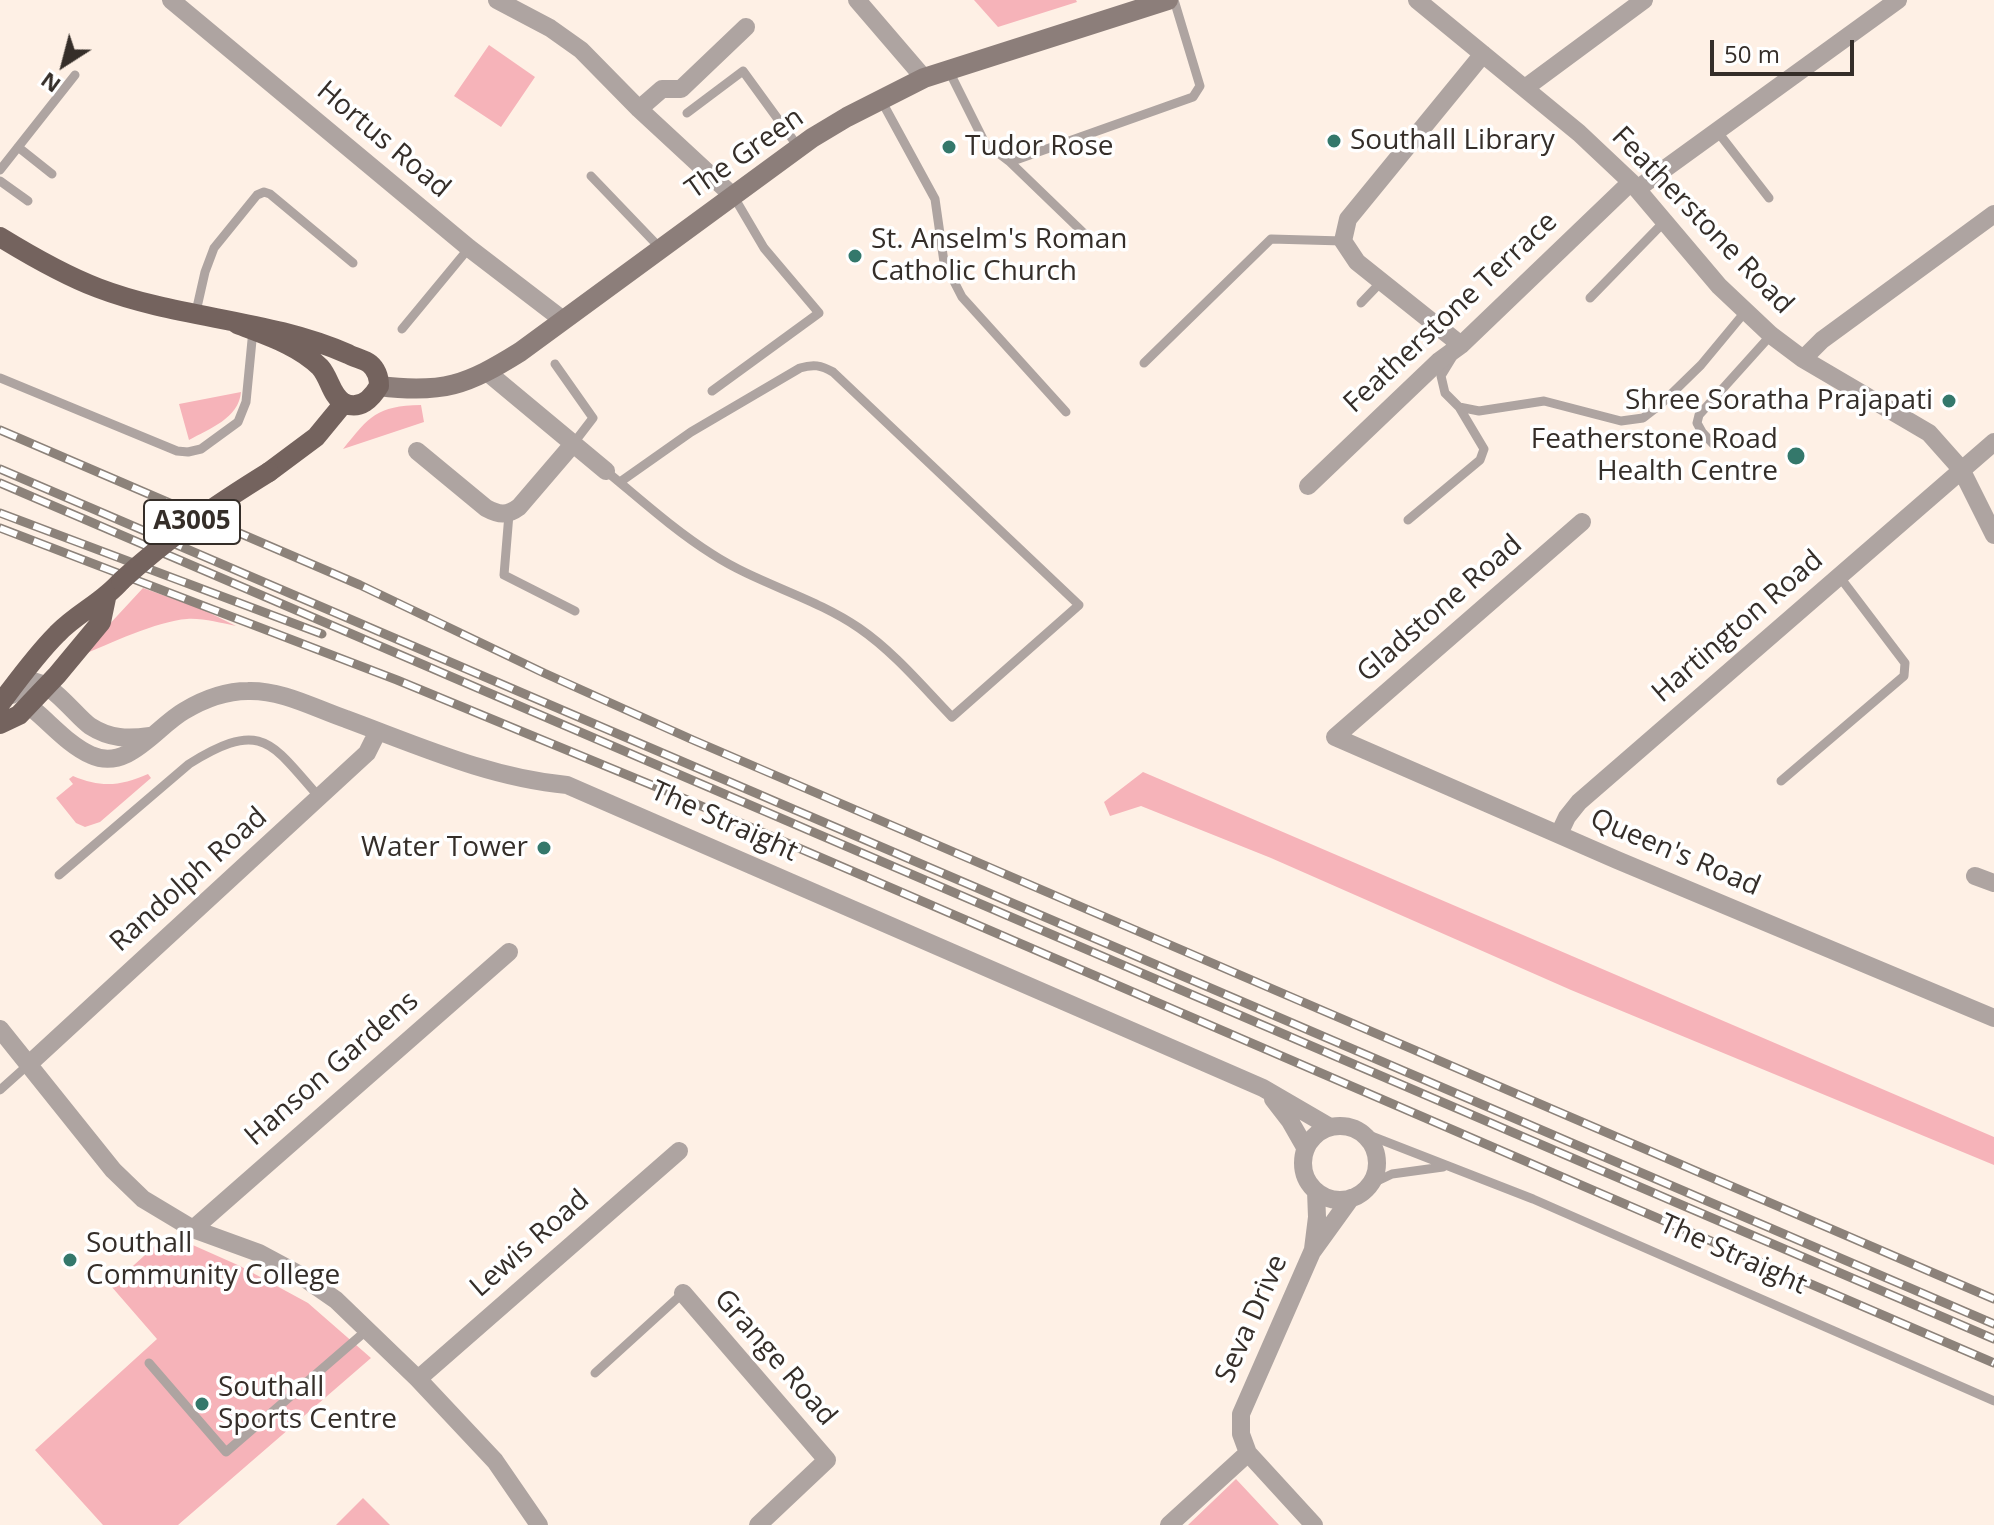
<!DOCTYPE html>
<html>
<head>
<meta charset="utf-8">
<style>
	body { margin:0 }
	#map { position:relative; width:1994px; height:1525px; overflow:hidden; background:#fef0e5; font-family:"Open Sans",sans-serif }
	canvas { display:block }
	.north { position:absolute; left:24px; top:24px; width:80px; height:80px; -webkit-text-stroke:6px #fff; paint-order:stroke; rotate:216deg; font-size:22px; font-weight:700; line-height:32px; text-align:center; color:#352e29 }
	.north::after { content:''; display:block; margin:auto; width:28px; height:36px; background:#352e29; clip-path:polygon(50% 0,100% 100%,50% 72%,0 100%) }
	.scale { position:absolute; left:1710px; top:40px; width:144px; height:36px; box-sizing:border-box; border:4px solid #352e29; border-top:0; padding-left:10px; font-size:24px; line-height:28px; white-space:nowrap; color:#352e29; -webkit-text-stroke:6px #fff; paint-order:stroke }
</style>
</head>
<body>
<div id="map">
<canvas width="1994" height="1525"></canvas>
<div class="north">N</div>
<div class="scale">50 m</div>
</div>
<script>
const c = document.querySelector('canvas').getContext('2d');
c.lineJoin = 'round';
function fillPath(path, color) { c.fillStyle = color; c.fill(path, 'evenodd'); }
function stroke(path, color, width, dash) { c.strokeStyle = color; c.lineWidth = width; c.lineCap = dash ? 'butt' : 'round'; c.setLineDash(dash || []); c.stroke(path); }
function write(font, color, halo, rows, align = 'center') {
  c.font = font + ' "Open Sans",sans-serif'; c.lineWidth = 7; c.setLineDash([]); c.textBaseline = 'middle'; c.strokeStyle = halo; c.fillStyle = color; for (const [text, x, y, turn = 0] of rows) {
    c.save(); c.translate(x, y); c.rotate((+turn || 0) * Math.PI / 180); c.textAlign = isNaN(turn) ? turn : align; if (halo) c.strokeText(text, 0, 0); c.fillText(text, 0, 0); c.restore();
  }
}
const green = new Path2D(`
	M974,0H1076L1077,2L998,27Z
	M489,45L535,77L501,127L454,96Z
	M241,392C239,418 209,429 189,440L179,404Z
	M421,405L424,422L343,449C370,416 376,406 421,405Z
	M143,588L202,609L236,626C220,623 203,618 187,619C157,621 109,644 80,656Z
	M1143,772L1994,1137V1165L1571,990L1271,858L1141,806L1110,816L1104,802Z
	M148,774L151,778L100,822L85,827L76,823L56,798L73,784L69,779L73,776C101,788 121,786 148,774Z
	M168,1234L240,1266L308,1303L371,1358L178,1525H103L35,1450L157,1339L111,1286Z
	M1236,1479L1279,1525H1188Z
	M363,1498L390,1525H336Z`);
const lane = new Path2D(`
	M949,71L985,143L1010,162L1094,243
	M881,100L935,199L944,262L962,297L1066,412
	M687,113L743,71L799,148
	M1717,131L1769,198
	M18,147L52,174
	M1010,162L1193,97L1200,86L1174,0
	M0,170L75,75
	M591,176L661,249
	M0,181L28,201
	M1590,298L1665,221
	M1361,303L1382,281
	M195,316L205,272L214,248L257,195L264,192L270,194L353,263
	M402,329L469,248
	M1452,358L1441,376L1445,393L1459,407L1479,411L1544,401L1621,421L1643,418L1661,404L1701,365L1745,312
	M1144,363L1271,239L1343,241
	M555,364L593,418L573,444
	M0,378L177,451L188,452L201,449L238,422L246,402L253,330
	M712,391L819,313L764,248L734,197
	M1715,446L1702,432L1697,423L1699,415L1771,335
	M606,471C640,499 674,530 712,554C758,584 814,597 859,628C894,652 923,687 952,717L1079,605L833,372C821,365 813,364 800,368L691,432L620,482
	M509,514L504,575L575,611
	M1408,520L1480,460L1484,449L1459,407
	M1781,781L1904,676L1905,663L1839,576
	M59,875L189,764C263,718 271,743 320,798
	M0,1090L29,1064
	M1361,1132L1533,1199L1994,1401
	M1371,1184L1392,1174L1443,1167
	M149,1363L226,1452L367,1330
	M595,1373L683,1293`);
const street = new Path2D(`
	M171,0L469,248L563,320
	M497,0L550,28L581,50L639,109L733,196
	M857,0L924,78
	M1417,0L1579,133L1631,182L1719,286L1771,335L1803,359L1929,433L1961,469L1994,535
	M1525,88L1644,0
	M639,109L662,89H681L746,27
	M1637,189L1898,0
	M1461,345L1357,262L1343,241L1348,219L1483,54
	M1803,359L1822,340L1994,214
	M487,372L606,471
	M417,451L486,508C499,515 507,516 519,507L573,444
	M1308,486L1439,361L1461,345L1631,182
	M1582,522L1335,737L1617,860L1994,1018
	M12,695C16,691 21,686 26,683C46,673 75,716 90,726C110,739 128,739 150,736
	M27,707L34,710C52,725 70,746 91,755C128,772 156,727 184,711C204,699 225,691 248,691C282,690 314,708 346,719C419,746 490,778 567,785L1263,1088L1330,1127
	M1559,834L1567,817L1579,802L1994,442
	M1975,876L1994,883
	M0,1029L113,1170L143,1199L193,1229L259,1253L300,1275L336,1300L418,1379L495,1461L539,1525
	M29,1064L367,753L378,731
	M1273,1099L1290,1121L1306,1149
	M1303 1163a37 37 0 1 1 74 0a37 37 0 1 1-74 0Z
	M193,1229L509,952
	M1313,1249L1317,1217L1316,1191
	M683,1293L827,1460L758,1525
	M418,1379L679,1151
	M1169,1525L1248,1453
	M1314,1525L1248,1453L1241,1434V1414L1312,1252L1351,1198`);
const secondary = new Path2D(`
	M379,386C443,394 467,385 520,352L812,138L847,117L924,78L1168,0`);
const primary = new Path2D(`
	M0,237C31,256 64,275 98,288C179,319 269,319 348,354C355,358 364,359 370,364C377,370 379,377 379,386C372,398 360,411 344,403C331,396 330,378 320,367C298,345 265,335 237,324
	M269,472L316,437L344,403
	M0,704C18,680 36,655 57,634C77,613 102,603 121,581
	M0,724L19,715L57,675L101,622L106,598`);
const rail = new Path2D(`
	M0,430L360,585L544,673L693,740L1994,1299
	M0,469L1994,1324
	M0,483L1994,1339
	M0,513L322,634
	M0,528L397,680L671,793L1994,1363`);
const primaryBridge = new Path2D(`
	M121,581C169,537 214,506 269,472`);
const markers = [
	[1334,141,8,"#34786b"],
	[949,147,8,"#34786b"],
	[855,256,8,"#34786b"],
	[1949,401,8,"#34786b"],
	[1796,456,10,"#34786b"],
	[544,848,8,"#34786b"],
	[70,1260,8,"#34786b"],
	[202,1404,8,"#34786b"]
];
const shields = [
	[192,522,96]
];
const shieldNames = [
	["A3005",192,522]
];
const streetNames = [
	["Hortus Road",383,140,40],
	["The Green",745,154,-35],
	["Featherstone Road",1702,221,46],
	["Featherstone Terrace",1451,313,-43],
	["Gladstone Road",1440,609,-41],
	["Hartington Road",1738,627,-41],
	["The Straight",724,822,24],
	["Queen's Road",1675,853,23],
	["Randolph Road",189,880,-42],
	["Hanson Gardens",332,1069,-41],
	["Lewis Road",530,1244,-41],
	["The Straight",1733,1255,24],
	["Seva Drive",1252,1319,-66],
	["Grange Road",775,1358,49]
];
const poiNames = [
	["Southall Library",1350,141],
	["Tudor Rose",965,147],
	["St. Anselm's Roman",871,240],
	["Catholic Church",871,272],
	["Shree Soratha Prajapati",1933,401,"right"],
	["Featherstone Road",1778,440,"right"],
	["Health Centre",1778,472,"right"],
	["Water Tower",528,848,"right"],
	["Southall",86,1244],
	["Community College",86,1276],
	["Southall",218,1388],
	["Sports Centre",218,1420]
];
fillPath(green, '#f6b3b9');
stroke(lane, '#aea4a1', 9);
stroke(street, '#aea4a1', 18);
stroke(secondary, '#8c7e7a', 20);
stroke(primary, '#74635e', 20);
stroke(rail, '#8c827a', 9);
stroke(rail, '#fff', 6, [18]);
stroke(primaryBridge, '#74635e', 20);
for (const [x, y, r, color] of markers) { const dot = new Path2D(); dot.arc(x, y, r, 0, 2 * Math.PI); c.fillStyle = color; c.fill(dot); stroke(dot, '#fff', 3); }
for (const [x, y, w] of shields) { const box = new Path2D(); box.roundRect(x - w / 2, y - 22, w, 44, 6); c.fillStyle = '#fff'; c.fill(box); stroke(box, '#352e29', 2); }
write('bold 26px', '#352e29', null, shieldNames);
write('28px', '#352e29', '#fff', streetNames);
write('28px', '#352e29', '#fff', poiNames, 'left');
</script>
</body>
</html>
